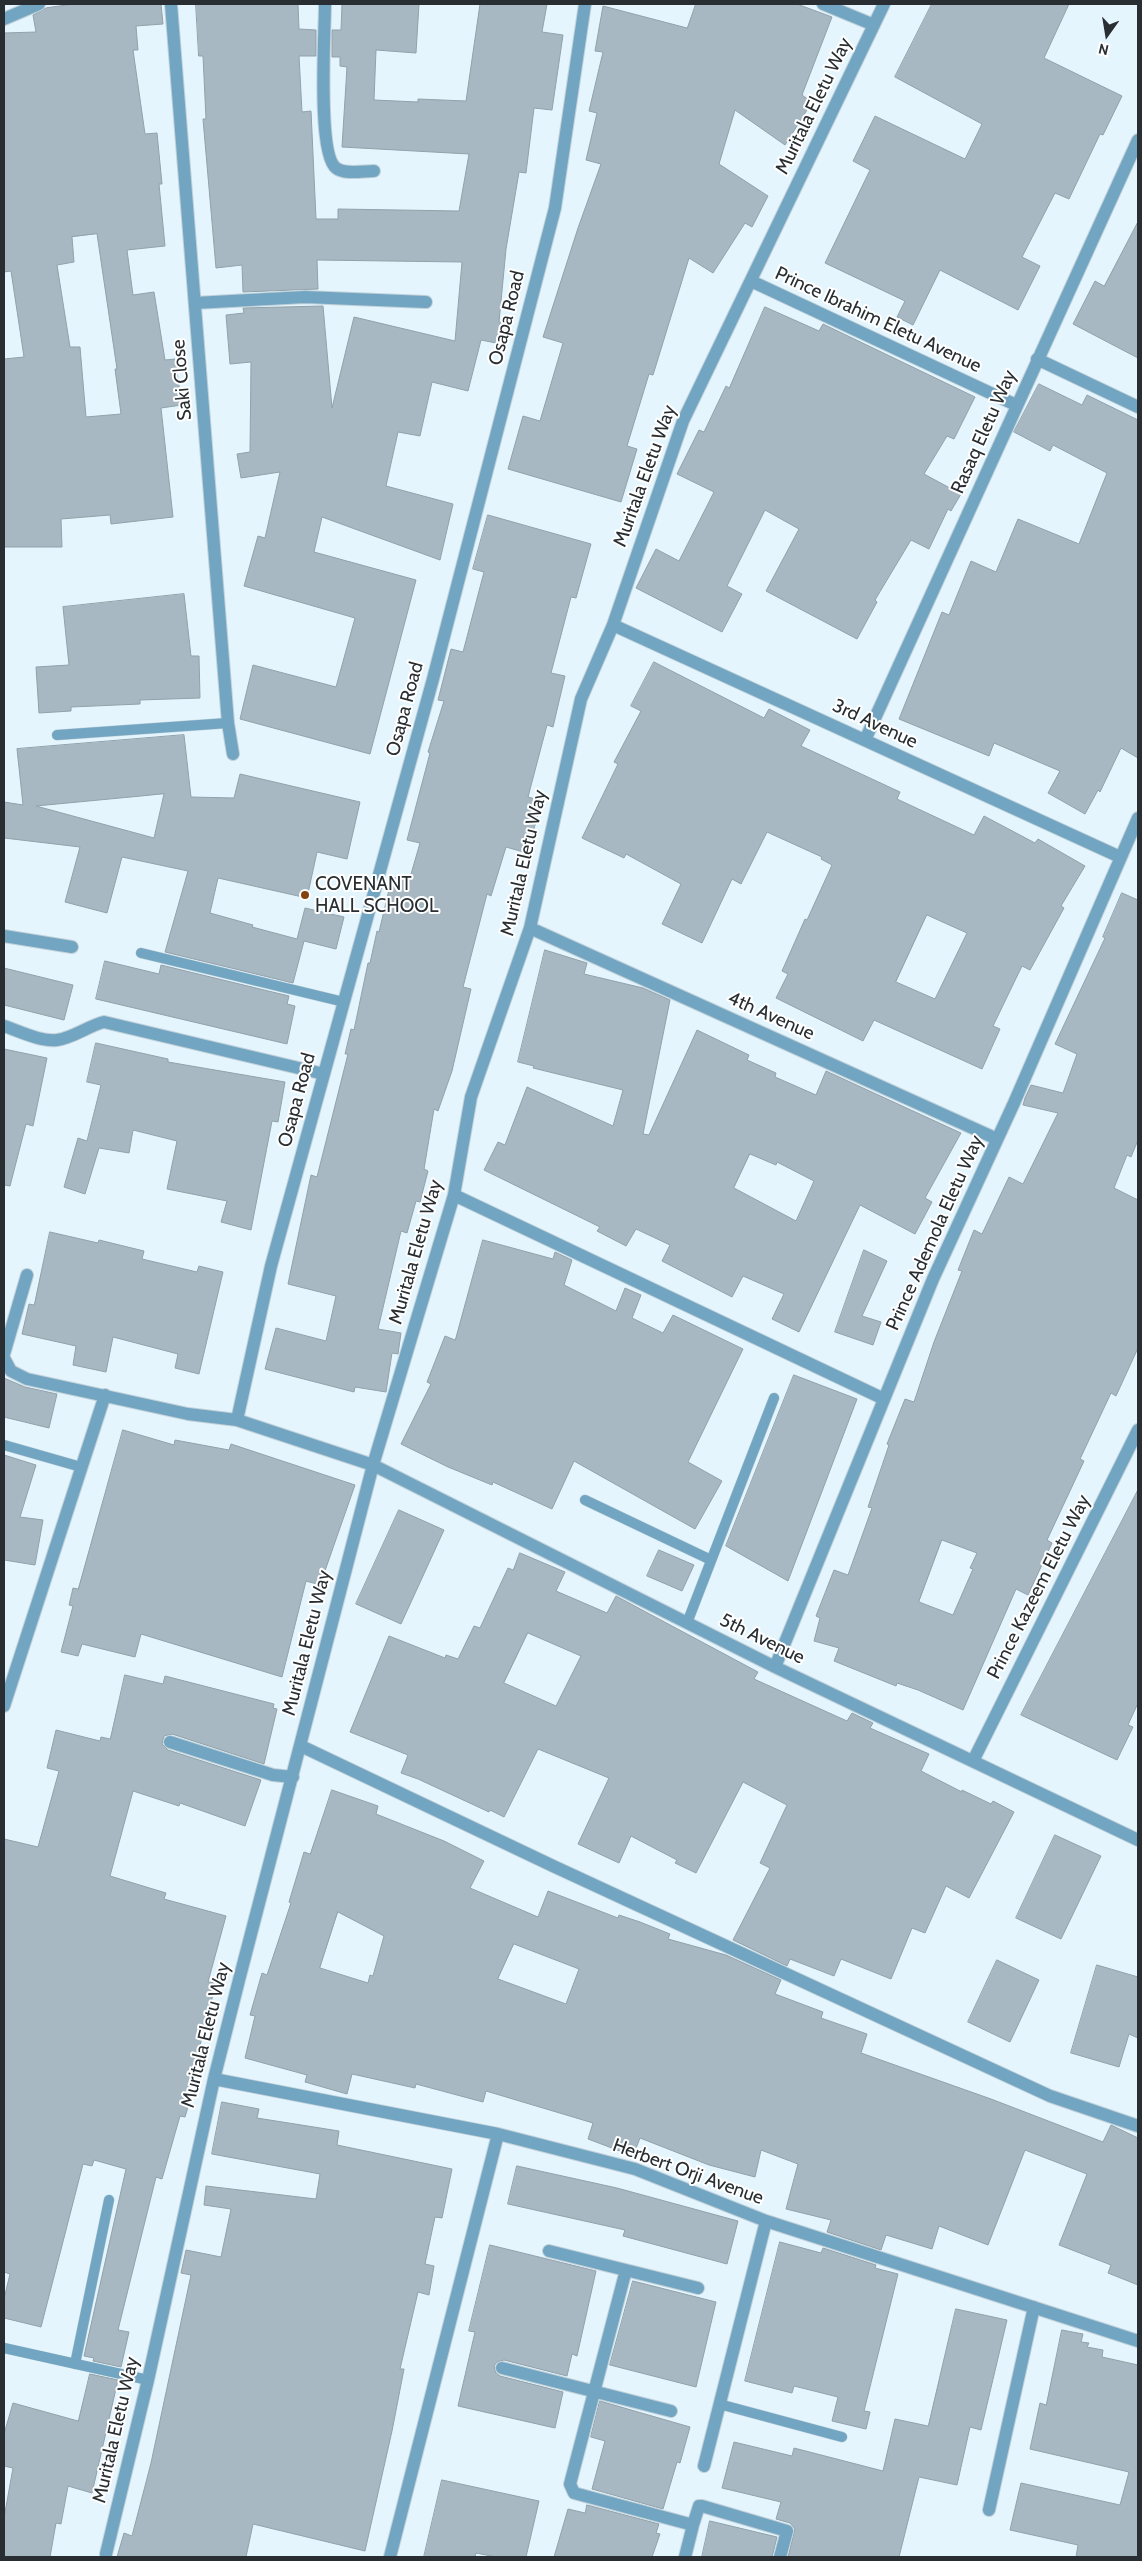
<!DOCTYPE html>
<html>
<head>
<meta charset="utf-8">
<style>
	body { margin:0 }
	#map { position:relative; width:1142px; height:2561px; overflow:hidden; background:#e4f5fe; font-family:Cabin,sans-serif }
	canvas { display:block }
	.frame { position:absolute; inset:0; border:5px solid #282e32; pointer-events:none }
	.north { position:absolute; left:1082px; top:10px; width:50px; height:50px; -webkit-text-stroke:4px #fff; paint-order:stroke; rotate:193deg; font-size:14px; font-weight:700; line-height:20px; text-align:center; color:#282e32 }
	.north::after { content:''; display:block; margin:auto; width:18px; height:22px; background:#282e32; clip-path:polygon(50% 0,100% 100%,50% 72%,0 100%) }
</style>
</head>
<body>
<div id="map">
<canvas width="1142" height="2561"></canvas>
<div class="frame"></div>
<div class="north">N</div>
</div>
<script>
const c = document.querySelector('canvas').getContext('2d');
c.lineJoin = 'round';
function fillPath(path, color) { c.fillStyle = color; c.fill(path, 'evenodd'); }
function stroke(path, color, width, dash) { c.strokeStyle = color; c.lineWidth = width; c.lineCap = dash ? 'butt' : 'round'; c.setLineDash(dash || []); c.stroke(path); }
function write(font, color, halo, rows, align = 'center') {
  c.font = font + ' Cabin,sans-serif'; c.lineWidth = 4; c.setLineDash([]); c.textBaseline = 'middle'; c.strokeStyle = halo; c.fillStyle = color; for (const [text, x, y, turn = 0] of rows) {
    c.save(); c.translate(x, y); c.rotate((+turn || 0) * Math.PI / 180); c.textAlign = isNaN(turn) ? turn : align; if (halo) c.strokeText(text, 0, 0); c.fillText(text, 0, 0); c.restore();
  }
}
const building = new Path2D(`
	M74,4H161L163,24L136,26L138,50H133L145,134L157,133L162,184H159L165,246L127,250L133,295L154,292L165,360L175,359L182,405L161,408L173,517L111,524L110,515L61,519L62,547H4V359L24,357L11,271L4,272V33L36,32L33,15L46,8ZM97,234L117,369H115L121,414L86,417L80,347H70L57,265L74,262L72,237Z
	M196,4H298L299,29L316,30V56H299L302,112L311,111L316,219H338V209L459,211L469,154L342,147L347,67L340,66V57H332V30H341L342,4H419L416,53L376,50L374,100L418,102V99L466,101L480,4H547L542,32L563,35L552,110L534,108L526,173L519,172L506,249L499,322L504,323L501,344L481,340L468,391L432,382L420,436L398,432L386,486L453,504L440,560L322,517L314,552L416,580L370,754L240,719L253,665L336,687L355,618L244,586L258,536L265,538L280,472L241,478L237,454L250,452L251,362L230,364L226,315L244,313L243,308L323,306L332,408L354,317L455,341L462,262L317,260L318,289L243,292L242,265L216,268L203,119H206L203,56H199Z
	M696,4H797L832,17L802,95L812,102L785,145L735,110L719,164L768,196L752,227L745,223L713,273L689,258L653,375L649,374L627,446L637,449L621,502L508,469L523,416L540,421L563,343L543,337L578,228L601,164L586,160L597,113L589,111L603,52L595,51L603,6L687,28Z
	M932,4H1069L1044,58L1122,96L1103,135L1100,134L1069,199L1055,193L1022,257L1040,266L1018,310L940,270L913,325L897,317L905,301L825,263L870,170L853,161L875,116L965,159L982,124L895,77Z
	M1138,222V358L1073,324L1095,281L1104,286Z
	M765,307L819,331L823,324L975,397L954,439L947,436L924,474L961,494L951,511L948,509L929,549L911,540L875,600L877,602L857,639L766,591L799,529L765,510L727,586L742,594L722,632L636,588L656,549L679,561L714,492L677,474L699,430L704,432L726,386L729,388Z
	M1039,384L1082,405L1087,395L1138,420V758L1121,748L1100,792L1098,790L1085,814L1048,793L1060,771L994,743L989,756L899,719L942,612L949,615L971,561L996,572L1018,519L1079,544L1107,473L1053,445L1050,451L1014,432Z
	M488,515L591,544L576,598L571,597L551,673L565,676L553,727L547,725L528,797L542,801L527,853L506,847L491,896L487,894L463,987L471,989L452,1071L438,1111L434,1109L424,1169L428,1171L420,1202L416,1201L407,1233L401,1231L378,1329L401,1333L398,1354L392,1353L386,1392L355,1387L354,1392L265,1369L276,1328L326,1341L336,1296L288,1284L311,1175L317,1177L348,1054H345L351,1029L354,1030L368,963H370L377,931L379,932L392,877L409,881L420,843L407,840L430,753L428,752L444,701L438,700L451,649L463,652L484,572L473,569Z
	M184,594L191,656H199L200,698L140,700V704L71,707V711L39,713L36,667L69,665L63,607Z
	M654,662L764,718L769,709L810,730L801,746L900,792L897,799L974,835L984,816L1035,843L1038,839L1085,866L1061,906L1064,908L1030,970L1022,966L993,1026L1000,1029L982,1069L874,1020L863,1041L776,998L788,974L782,971L805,919L807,920L832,865L821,859L822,857L767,832L741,884L732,879L702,943L662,924L681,884L626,854L624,858L582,838L618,764L614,762L641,711L631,706ZM927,915L967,933L935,999L896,982Z
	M184,735L191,797L234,798L240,774L360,802L347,859L317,852L307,898L218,878L210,913L253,925L252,927L297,939L305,908L344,917L336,949L304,941L293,983L165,952L188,871L122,857L107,913L65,902L80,847L4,838V802L23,805L17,749ZM164,794L154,838L36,806L141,796Z
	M1122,893L1138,900V1140L1131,1157L1127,1155L1114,1188L1138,1200V1348L1116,1396L1111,1393L1080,1459L1084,1461L1047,1540L1052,1543L1028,1595L1016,1589L963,1710L918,1690L897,1683L896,1686L834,1661L839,1648L814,1641L820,1618L816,1616L834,1570L848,1575L872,1508L868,1507L889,1445L887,1444L905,1399L914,1402L934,1342L962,1271L958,1270L974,1230L982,1234L1009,1177L1023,1184L1058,1113L1023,1105L1025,1098L1031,1085L1063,1093L1077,1054L1055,1044L1105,938L1103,937ZM942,1540L977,1553L970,1568L973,1569L953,1615L919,1602Z
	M545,950L587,963L584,974L643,988L670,1000L643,1134L649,1135L697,1030L749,1055L747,1060L776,1073L775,1077L816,1095L826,1071L961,1133L925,1198L932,1202L915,1234L860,1205L799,1332L772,1319L784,1294L743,1276L732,1297L662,1261L670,1245L636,1229L626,1246L597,1231L600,1227L484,1170L498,1142L505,1145L527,1087L613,1126L623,1090L533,1068L534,1066L518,1062ZM750,1154L776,1165L777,1162L814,1181L796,1221L734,1188Z
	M105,961L159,974L161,965L289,996L287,1004L295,1006L287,1044L96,999Z
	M4,968L73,985L64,1020L4,1005Z
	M96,1043L168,1059V1062L285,1082L278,1122L272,1121L251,1230L221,1222L227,1201L167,1189L177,1141L133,1130L129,1153L99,1148L85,1194L64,1187L78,1138L87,1141L101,1085L87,1082Z
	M4,1049L47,1058L33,1126L26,1124L10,1186L4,1185Z
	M50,1232L98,1243L99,1240L144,1251L142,1259L197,1272L199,1266L223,1272L199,1374L175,1368L178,1354L113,1337L106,1372L73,1365L76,1346L22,1334L29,1304L34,1305Z
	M483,1240L553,1259L555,1252L572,1260L564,1285L616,1311L625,1288L641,1295L632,1318L663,1333L673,1315L743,1349L688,1462L722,1481L695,1529L574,1461L552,1509L493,1482L492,1485L448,1467L401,1444L431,1384L427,1382L445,1336L455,1340Z
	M864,1250L887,1261L862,1316L881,1322L873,1345L835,1332Z
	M794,1375L857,1399L788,1581L726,1546Z
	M4,1378L25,1387L57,1394L49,1428L4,1417Z
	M123,1430L174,1445L175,1440L229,1450L231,1444L355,1485L320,1585L306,1581L282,1677L141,1634L135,1657L82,1644L78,1656L61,1652L73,1606L69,1605L73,1588L78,1589Z
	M4,1455L36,1465L20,1517L43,1520L35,1565L4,1560Z
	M1138,1490V1703L1128,1725L1133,1727L1117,1760L1021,1715Z
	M399,1510L444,1530L401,1624L356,1604Z
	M659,1550L694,1565L682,1591L647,1576Z
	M520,1553L565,1572L556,1591L607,1613L616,1596L758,1672L754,1679L847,1721L852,1713L873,1723L870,1728L929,1754L921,1771L962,1792V1790L991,1804L993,1801L1014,1812L969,1898L946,1886L925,1933L912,1928L891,1979L841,1959L834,1976L790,1959L787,1966L733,1940L770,1868L760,1863L787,1805L743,1782L696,1873L675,1863L677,1860L631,1836L619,1863L578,1844L609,1778L538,1749L504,1817L490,1810L489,1812L418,1779L401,1773L408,1755L350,1732L389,1636L445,1658L446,1655L458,1659L474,1626L480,1628L508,1568L513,1570ZM528,1633L581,1656L556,1706L504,1683Z
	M125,1675L163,1684L165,1676L274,1704L273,1708L277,1709L264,1764L172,1734L164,1736L162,1744L168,1750L261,1780L245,1826L180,1803L179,1806L133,1791L110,1876L166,1893L164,1899L226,1916L208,1982L216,1983L187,2096L191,2097L185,2117L180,2116L162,2179L156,2177L118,2330L129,2332L121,2367L93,2361L94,2358L84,2356L126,2169L94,2160L92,2166L83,2164L41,2327L4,2318V2299L10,2274L4,2272V1839L38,1847L59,1771L47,1768L56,1730L100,1741L101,1737L110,1739Z
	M332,1790L378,1806L376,1814L444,1841L484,1861L470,1888L538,1917L548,1891L618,1918L619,1915L640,1922L670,1934L668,1939L726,1955L781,1980L775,1994L823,2012L821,2018L867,2034L861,2053L991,2099L1103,2142L1111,2125L1138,2138V2285L1108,2273L1111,2265L1059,2245L1087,2174L1025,2150L988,2245L939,2226L932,2249L886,2235L881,2250L827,2232L831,2220L786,2209L798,2164L761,2150L755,2177L709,2165L640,2138L633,2156L588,2139L593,2123L486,2091L483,2102L416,2084L415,2088L352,2074L347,2094L305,2082L307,2075L245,2058L255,2016L250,2015L262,1973L267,1975L291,1903L289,1902L304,1852L310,1854ZM338,1912L384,1936L373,1976L370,1975L368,1983L320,1968ZM514,1944L579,1969L566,2004L498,1979Z
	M1055,1835L1101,1856L1061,1939L1016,1918Z
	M997,1960L1039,1980L1010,2042L968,2022Z
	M1097,1965L1138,1977V2038L1129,2034L1119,2067L1071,2053Z
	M222,2102L259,2109L257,2118L339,2131L337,2145L452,2169L442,2218L435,2217L425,2264L434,2266L429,2295L418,2292L400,2369H404L392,2431L365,2551L253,2524L246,2557H117L124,2533L132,2536L151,2463L191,2275L181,2273L186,2250L221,2257L231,2209L204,2205L206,2186L316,2199L320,2174L212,2154Z
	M517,2166L617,2188L738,2221L727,2264L623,2236L625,2230L508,2204Z
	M780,2242L821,2253L823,2248L876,2265L875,2268L898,2274L864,2411L870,2412L866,2429L832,2421L838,2397L794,2386L792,2393L745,2381Z
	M490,2245L596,2271L577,2356L572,2354L567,2376L504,2360L497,2362L494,2366L496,2373L500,2376L563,2392L555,2428L458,2406L475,2332L469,2331Z
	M633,2281L716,2302L696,2387L610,2365Z
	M956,2309L1007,2320L981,2430L970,2427L957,2485L919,2477L899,2557H788L795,2529L790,2523L776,2519L781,2502L722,2488L734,2442L792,2456L794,2448L883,2471L895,2419L928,2426Z
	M1062,2330L1083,2334L1081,2342L1089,2343L1087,2347L1103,2350L1102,2357L1138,2365V2557H1076L1078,2545L1010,2530L1021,2483L1120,2505L1129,2472L1030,2449L1040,2403L1046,2405Z
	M90,2374L118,2380L92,2493L68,2486L61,2524L56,2523L50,2557H4V2518L13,2468L4,2466V2434L13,2403L78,2421Z
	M600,2401L690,2427L680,2463L677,2462L663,2509L592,2489L605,2441L591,2437Z
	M442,2480L539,2501L526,2557H496L476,2553L475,2557H424Z
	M587,2505L659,2524L656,2533L660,2534L652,2557H554L568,2509L585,2513Z
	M710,2521L777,2537L772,2557H702Z`);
const lane = new Path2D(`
	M57,735L228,723
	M141,953L344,1002
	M4,1445L81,1467
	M585,1500L711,1560
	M687,1623L774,1398
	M4,2348L148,2380
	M75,2364L109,2200
	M719,2404L842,2437`);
const street = new Path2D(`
	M171,4L228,723L233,754
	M325,4C325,32 317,154 336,168C345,175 363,171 374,171
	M823,4L874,25
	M4,19L39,4
	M751,281L1016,405
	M195,303L305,297L426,302
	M1037,359L1138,407
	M613,625L1120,857
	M865,740L1138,140
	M530,928L997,1139
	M4,936L72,947
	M4,1026C19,1031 41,1042 57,1040C73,1038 88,1026 104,1022L324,1074
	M454,1195L884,1399
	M4,1354L27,1275
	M4,1358L11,1371L27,1379L188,1414L237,1420L373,1465L775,1667L1138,1840
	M237,1420L271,1266L433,679L555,208L585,4
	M775,1667L933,1279L1014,1103L1138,818
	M4,1706L105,1395
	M170,1742L273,1775L293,1777
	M301,1746L553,1866L1050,2096L1138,2126
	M973,1761L1138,1430
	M214,2079L498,2134L635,2169L766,2221L1138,2341
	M549,2251L698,2288
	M626,2270L570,2484L574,2493L693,2525L685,2557
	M502,2368L671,2411
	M704,2466L766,2221
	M989,2510L1034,2307
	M693,2525L699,2506H702L787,2531L780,2557
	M106,2554L148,2380L214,2079L239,1980L373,1465L454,1195L471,1097L530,928L581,699L613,625L683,421L884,4
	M390,2557L498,2134`);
const markers = [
	[305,895,5,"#84420e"]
];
const streetNames = [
	["Muritala Eletu Way",814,106,-64],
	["Osapa Road",507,318,-76],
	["Prince Ibrahim Eletu Avenue",878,320,25],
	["Saki Close",182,380,-95],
	["Rasaq Eletu Way",984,432,-66],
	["Muritala Eletu Way",645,476,-70],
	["Osapa Road",405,709,-75],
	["3rd Avenue",875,724,25],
	["Muritala Eletu Way",524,863,-77],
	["4th Avenue",771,1016,24],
	["Osapa Road",297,1100,-75],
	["Prince Ademola Eletu Way",935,1233,-66],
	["Muritala Eletu Way",416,1252,-74],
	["Prince Kazeem Eletu Way",1039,1587,-63],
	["5th Avenue",762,1639,26],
	["Muritala Eletu Way",307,1643,-76],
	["Muritala Eletu Way",206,2035,-76],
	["Herbert Orji Avenue",688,2172,20],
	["Muritala Eletu Way",116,2430,-77]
];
const poiNames = [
	["COVENANT",315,884],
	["HALL SCHOOL",315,906]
];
fillPath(building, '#a8b8c2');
stroke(building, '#91a1aa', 1);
stroke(lane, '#c2d1d9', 11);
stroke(street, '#c2d1d9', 14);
stroke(lane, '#71a5c1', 10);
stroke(street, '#71a5c1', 12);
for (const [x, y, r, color] of markers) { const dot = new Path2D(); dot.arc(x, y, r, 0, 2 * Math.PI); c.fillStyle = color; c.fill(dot); stroke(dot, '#fff', 2); }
write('19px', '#282e32', '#fff', streetNames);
write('19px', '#282e32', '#fff', poiNames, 'left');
</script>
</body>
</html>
